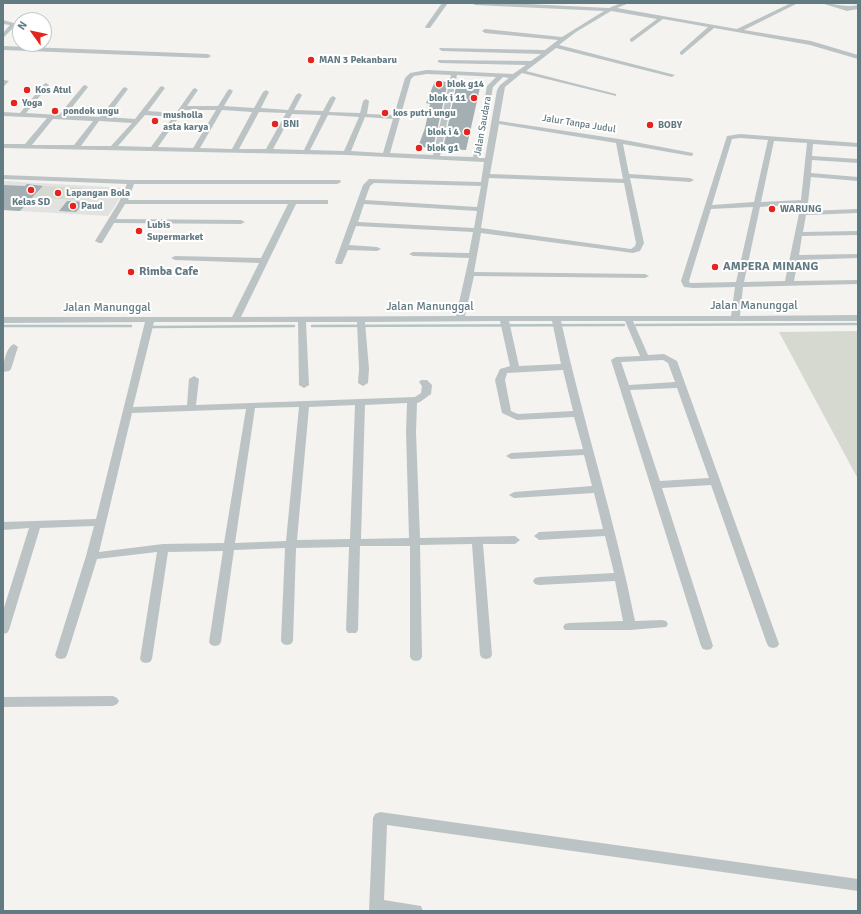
<!DOCTYPE html>
<html>
<head>
<meta charset="utf-8">
<style>
	body { margin:0 }
	#map { position:relative; width:861px; height:914px; overflow:hidden; background:#f4f3f0; font-family:Signika,sans-serif }
	canvas { display:block }
	.frame { position:absolute; inset:0; border:4px solid #627a82; pointer-events:none }
	.north { position:absolute; left:12px; top:12px; width:40px; height:40px; box-sizing:border-box; background:#fff; border:1px solid #c0cacd; border-radius:50%; rotate:303deg; font-size:11px; font-weight:700; line-height:16px; text-align:center; color:#627a82 }
	.north::after { content:''; display:block; margin:auto; width:14px; height:18px; background:#e6241e; clip-path:polygon(50% 0,100% 100%,50% 72%,0 100%) }
</style>
</head>
<body>
<div id="map">
<canvas width="861" height="914"></canvas>
<div class="frame"></div>
<div class="north">N</div>
</div>
<script>
const c = document.querySelector('canvas').getContext('2d');
c.lineJoin = 'round';
function fillPath(path, color) { c.fillStyle = color; c.fill(path, 'evenodd'); }
function stroke(path, color, width, dash) { c.strokeStyle = color; c.lineWidth = width; c.lineCap = dash ? 'butt' : 'round'; c.setLineDash(dash || []); c.stroke(path); }
function write(font, color, halo, rows, align = 'center') {
  c.font = font + ' Signika,sans-serif'; c.lineWidth = 4; c.setLineDash([]); c.textBaseline = 'middle'; c.strokeStyle = halo; c.fillStyle = color; for (const [text, x, y, turn = 0] of rows) {
    c.save(); c.translate(x, y); c.rotate((+turn || 0) * Math.PI / 180); c.textAlign = isNaN(turn) ? turn : align; if (halo) c.strokeText(text, 0, 0); c.fillText(text, 0, 0); c.restore();
  }
}
const built = new Path2D(`
	M3,181L127,188L108,216L3,210Z`);
const green = new Path2D(`
	M44,186L82,188L74,200L34,197Z
	M858,331V479L779,332Z`);
const stream = new Path2D(`
	M636,325L858,324
	M3,326H131
	M312,326L624,325
	M153,327L294,326`);
const building = new Path2D(`
	M435,81L448,82L433,148L418,147L425,128L430,104L426,103Z
	M457,82L481,83L466,150L443,149Z
	M27,184L43,186L20,211L3,210V185L25,186Z
	M67,201L84,202L76,212L59,211Z`);
const minor = new Path2D(`
	M442,3H448L430,28H426L425,27Z
	M472,3H508L609,8L621,3H629L617,8L737,29L791,3H798L744,30L811,41L858,55V59L810,45L714,28L682,55L680,54V52L708,27L663,19L632,42L630,41V39L657,19L617,12L611,11L576,32L559,45L675,75L672,77L556,48L526,71L616,94V96L522,73L505,87L499,121L619,139L693,153V155L691,156L623,144L629,174L690,178L694,180L690,182L630,178L644,243L640,251L633,253L481,233L474,272L645,274L649,276L645,278L474,276L465,316H731L735,287L693,288L684,287L681,281L727,136L740,134L858,143V147L813,144L812,156L858,159V163L812,160L811,173L858,177V181L811,177L807,211L858,209V213L806,215L803,232L858,231V235L802,236L799,255L858,254V258L798,260L794,281L858,280V284L743,287L740,316L858,315V321H633L648,355L664,354L677,361L779,644L777,647L773,648L769,647L767,644L711,485L662,488L713,646L711,649L707,650L703,649L701,646L611,360L616,357L640,356L625,321H561C583,422 615,520 635,621L662,620L666,621L668,624L666,627L630,630H565L563,627L565,624L569,623L623,621L615,581L539,585L535,584L533,581L535,578L539,577L614,573L605,536L539,540L534,536L539,532L603,529L594,493L514,498L509,495L514,492L592,486L584,455L511,459L506,456L511,453L583,449L574,417L517,420L502,413L495,380L500,369L510,366L500,321L365,322L369,369L368,383L363,386L358,383L359,369L357,322H306L309,385L304,388L299,385L298,322H154L133,407L187,405L189,379L194,376L199,379L196,405L415,397L421,393L422,386L419,382L421,380H427L432,385L431,394L420,402L417,403L416,432L420,538L515,536L520,540L515,544H483L492,655L490,658L486,659L482,658L480,655L472,544L420,545L422,657L420,660L416,661L412,660L410,657V546H360L358,630L356,633H348L346,630L349,547L296,548L293,641L291,644L287,645L283,644L281,641L285,548L234,550L221,642L219,645L215,646L211,645L209,642L223,551L168,552L152,659L150,662L146,663L142,662L140,659L157,552L97,559L67,655L65,658L61,659L57,658L55,655L86,556L94,526L40,528L9,630L7,633L3,634V611L29,528L3,530V522L96,519L145,322L3,323V317H232L259,263L175,260L171,258L175,256L261,258L288,204H125L116,219L241,220L245,222L241,224L114,223L102,243H99L95,241L119,202L127,184L3,179V175L131,180H340L341,182L337,184H134L128,200H328V204H296L241,317L456,316L469,258L413,256L409,254L413,252L469,253L473,232L356,226L349,245L377,247L381,249L377,251L348,250L342,264H336L335,262L363,185L369,179L481,182L484,162L347,155L3,148V144H25L47,118L3,116V112L20,113L44,84L46,83L49,85L26,113L59,115L83,86L85,85L88,87L66,115L100,117L123,88L125,87L128,89L107,117L135,119L160,87L162,86L165,88L148,111L176,113L193,89L195,88L198,90L187,106H218L228,90L230,89L233,91L224,106L254,108L263,92L266,90L269,92L261,108L288,110L296,95L299,93L302,95L294,110L323,111L330,98L333,96L336,98L329,112L360,113L363,101L366,99L369,101L367,114L394,115L405,78L410,73L427,70L513,74L526,65L440,63L438,62V60L531,61L541,54L442,51L439,49L440,48L545,50L558,40L485,33L482,31L485,29L562,37L604,11L475,5ZM427,74L451,75L433,155L390,153L411,79L414,76ZM457,75L496,77L487,86L473,157L440,156ZM503,77L509,78L500,85L497,90L485,158H480L493,87ZM184,110H216L193,148L158,147ZM222,110L252,112L232,149L200,148ZM259,112L286,113L266,149H239ZM292,114L321,115L304,150L273,149ZM145,115L173,117L151,147L118,146ZM328,115L359,117L344,151L310,150ZM365,117L393,119L383,153L351,151ZM53,119L93,121L74,145H32ZM99,121L132,123L111,146H81ZM499,124L616,143L623,179L490,174ZM740,138L768,140L754,202L712,205L732,139ZM774,141L807,143L801,200L761,202ZM489,178L624,183L636,243L635,246L631,249L481,228ZM374,183L481,186L477,207L365,200L370,186ZM364,204L477,211L474,228L358,222ZM801,204L785,281L744,282L760,207ZM753,207L736,282L690,283L689,281L711,209ZM509,321H552L561,364L519,366ZM663,360L668,363L675,382L629,385L621,362ZM563,370L573,411L518,414L511,411L505,380L507,373ZM677,388L709,478L660,481L630,390ZM407,403L406,432L409,538L361,539L365,405ZM355,405L350,539L297,540L309,407ZM299,407L286,541L235,543L255,408ZM246,409L224,543L163,544L99,552L132,413Z
	M821,3C834,3 845,8 858,5V9L847,11Z
	M3,20L17,24L3,38V33L10,25L3,24Z
	M3,46L208,54L211,56L208,58L3,50Z
	M4,80L9,81L3,87Z
	M14,344L18,347L11,369L9,371L3,372C3,364 6,347 14,344Z
	M113,696L117,698L119,701L117,704L113,706L3,707V697Z
	M380,812L858,879V891L387,825L384,900L421,906L423,911H369L373,818L375,814Z`);
const markers = [
	[311,60,4,"#e6241e"],
	[439,84,4,"#e6241e"],
	[27,90,4,"#e6241e"],
	[474,98,4,"#e6241e"],
	[14,103,4,"#e6241e"],
	[55,111,4,"#e6241e"],
	[385,113,4,"#e6241e"],
	[155,121,4,"#e6241e"],
	[275,124,4,"#e6241e"],
	[650,125,4,"#e6241e"],
	[467,132,4,"#e6241e"],
	[419,148,4,"#e6241e"],
	[31,190,4,"#e6241e"],
	[58,193,4,"#e6241e"],
	[73,206,4,"#e6241e"],
	[772,209,4,"#e6241e"],
	[139,231,4,"#e6241e"],
	[715,267,4,"#e6241e"],
	[131,272,4,"#e6241e"]
];
const farPoinames = [
	["MAN 3 Pekanbaru",319,60],
	["blok g14",447,84],
	["Kos Atul",35,90],
	["blok i 11",466,98,"right"],
	["Yoga",22,103],
	["pondok ungu",63,111],
	["kos putri ungu",393,113],
	["musholla",163,115],
	["asta karya",163,127],
	["BNI",283,124],
	["BOBY",658,125],
	["blok i 4",459,132,"right"],
	["blok g1",427,148],
	["Lapangan Bola",66,193],
	["Kelas SD",31,202,"center"],
	["Paud",81,206],
	["WARUNG",780,209],
	["Lubis",147,225],
	["Supermarket",147,237]
];
const farStreetnames = [
	["Jalur Tanpa Judul",579,124,9],
	["Jalan Saudara",483,126,-80]
];
const poiNames = [
	["AMPERA MINANG",723,267],
	["Rimba Cafe",139,272]
];
const streetNames = [
	["Jalan Manunggal",754,306],
	["Jalan Manunggal",430,307],
	["Jalan Manunggal",107,308]
];
fillPath(built, '#e2e3e1');
fillPath(green, '#d5d9cf');
stroke(stream, '#b3c4c5', 2.5);
fillPath(building, '#a3afb2');
fillPath(minor, '#bcc3c5');
for (const [x, y, r, color] of markers) { const dot = new Path2D(); dot.arc(x, y, r, 0, 2 * Math.PI); c.fillStyle = color; c.fill(dot); stroke(dot, '#fff', 1.5); }
write('bold 10px', '#627a82', '#fff', farPoinames, 'left');
write('10px', '#627a82', '#fff', farStreetnames);
write('bold 12px', '#627a82', '#fff', poiNames, 'left');
write('12px', '#627a82', '#fff', streetNames);
</script>
</body>
</html>
